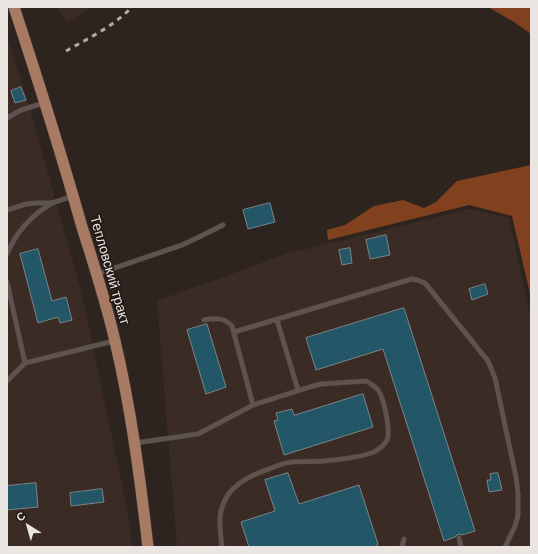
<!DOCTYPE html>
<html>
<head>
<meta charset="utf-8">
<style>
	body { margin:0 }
	#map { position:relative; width:538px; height:554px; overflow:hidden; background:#2d241f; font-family:Barlow,sans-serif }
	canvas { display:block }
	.frame { position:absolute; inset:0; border:8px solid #ebe5e2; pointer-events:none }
	.north { position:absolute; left:8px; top:506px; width:40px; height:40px; -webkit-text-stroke:3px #231a16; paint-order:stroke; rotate:323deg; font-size:11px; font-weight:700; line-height:16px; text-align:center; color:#ebe5e2 }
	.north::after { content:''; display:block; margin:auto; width:14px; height:18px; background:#ebe5e2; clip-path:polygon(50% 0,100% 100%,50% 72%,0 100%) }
</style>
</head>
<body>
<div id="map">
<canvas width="538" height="554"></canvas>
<div class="frame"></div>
<div class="north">С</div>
</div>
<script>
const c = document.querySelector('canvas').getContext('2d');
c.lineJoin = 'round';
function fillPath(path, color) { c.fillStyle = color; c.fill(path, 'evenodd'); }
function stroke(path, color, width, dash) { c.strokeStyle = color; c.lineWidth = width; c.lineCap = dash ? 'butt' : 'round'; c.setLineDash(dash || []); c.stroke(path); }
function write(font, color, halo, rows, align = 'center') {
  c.font = font + ' Barlow,sans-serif'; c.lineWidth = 3.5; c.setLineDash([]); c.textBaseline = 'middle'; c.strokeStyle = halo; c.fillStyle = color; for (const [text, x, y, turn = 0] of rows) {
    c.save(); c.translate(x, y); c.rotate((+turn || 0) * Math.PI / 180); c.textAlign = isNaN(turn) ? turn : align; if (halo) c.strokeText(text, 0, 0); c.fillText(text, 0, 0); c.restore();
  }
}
const built = new Path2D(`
	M57,7H92L67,23Z
	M7,37L27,99L81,290L129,518L132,547H7Z
	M469,209L509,218L531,320V547H177L157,301L286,254Z`);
const forest = new Path2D(`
	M488,7H531V34L514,22Z
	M531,165V298L512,216L469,205L328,240L327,230L345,225L374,206L403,200L424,208L436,202L457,181Z`);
const building = new Path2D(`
	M21,87L26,100L15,103L11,91Z
	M270,203L275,222L248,229L243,210Z
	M386,235L390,255L370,259L366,240Z
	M350,248L352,263L342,265L339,250Z
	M38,249L52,301L66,297L72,320L60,323L58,317L38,323L20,254Z
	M485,284L488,294L472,300L469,289Z
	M404,308L475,531L462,535L458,534L455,537L444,541L383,349L316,370L306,338Z
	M207,324L226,387L206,394L187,330Z
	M363,394L373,427L284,455L274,421L278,420L276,413L292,409L294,415Z
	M288,473L299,504L359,485L378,544L377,545L378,547H249L241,522L275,511L265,480Z
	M498,473L502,490L489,492L487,480H491L490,474Z
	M36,483L38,507L7,510V486Z
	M102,489L104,502L71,506L70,493Z`);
const service = new Path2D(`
	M7,118L21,110L44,103
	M7,210L26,204L36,203H52L73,196
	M7,254C16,232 32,215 52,203
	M97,274L182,245L201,236L223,225
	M7,282L25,363L114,341
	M204,320C215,318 224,317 232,326L253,405
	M277,320L298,390
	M234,332L412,279L417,280L425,283L488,361L495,378L516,477L518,494V516L515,526L505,547
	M7,381L25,363
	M135,443L198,434L253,405L313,386L321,384L366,381C371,384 375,386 378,390C384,398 391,431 387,440C385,445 378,450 374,452C361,457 336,460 323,461C312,462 302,461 292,462C284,463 276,466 269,469C248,476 226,487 221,511C218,522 221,535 222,547
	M459,538L461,547
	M402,547L404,539`);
const primary = new Path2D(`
	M14,7C38,80 61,153 82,227C94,265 106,302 115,341C131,408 140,478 148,547`);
const rail = new Path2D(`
	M66,51C89,38 114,26 132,7`);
const streetNames = [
	["Тепловский тракт",110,270,74]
];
fillPath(built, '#3a2b24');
fillPath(forest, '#81411f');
fillPath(building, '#235666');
stroke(building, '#798589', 1);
stroke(service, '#48413d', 5.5);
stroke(primary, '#48413d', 12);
stroke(service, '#5e534f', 4.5);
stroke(primary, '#a97a63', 11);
stroke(rail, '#b0a9a5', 3, [5, 5]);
write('14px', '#ebe5e2', '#231a16', streetNames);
</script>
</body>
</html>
